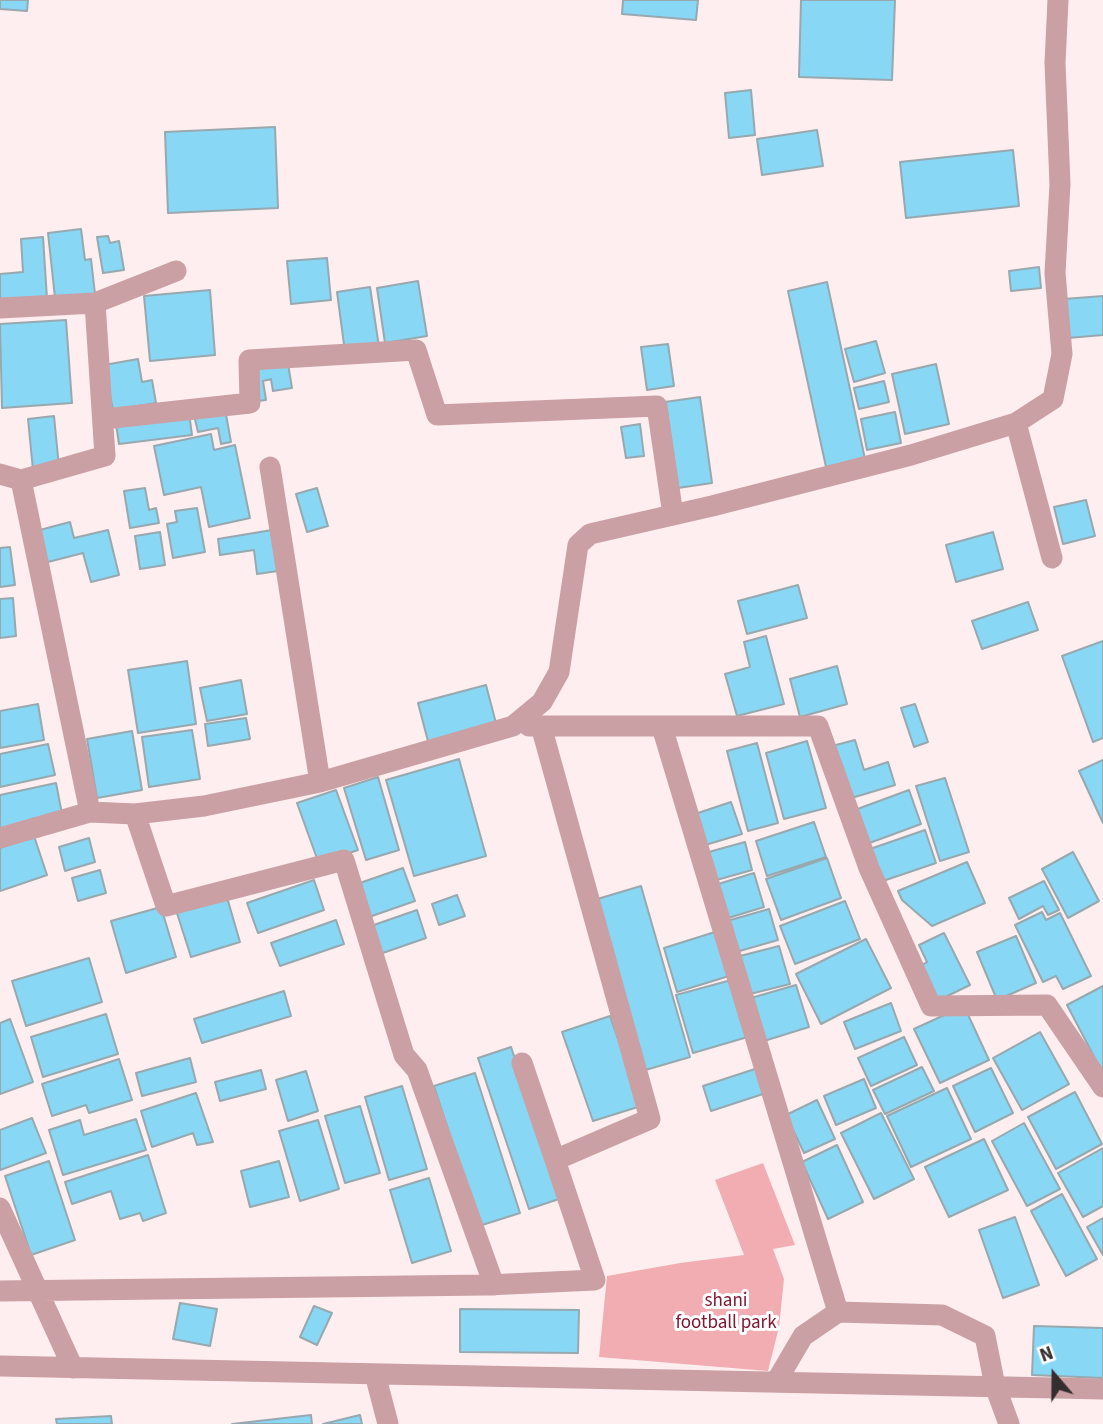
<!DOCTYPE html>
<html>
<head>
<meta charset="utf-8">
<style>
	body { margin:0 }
	#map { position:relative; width:1103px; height:1424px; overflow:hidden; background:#feeeef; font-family:"Source Sans 3",sans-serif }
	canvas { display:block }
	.north { position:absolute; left:1019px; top:1340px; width:70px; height:70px; -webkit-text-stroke:5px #fff; paint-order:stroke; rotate:340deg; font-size:19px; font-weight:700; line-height:28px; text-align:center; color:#352e2e }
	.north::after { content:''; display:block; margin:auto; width:24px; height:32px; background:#352e2e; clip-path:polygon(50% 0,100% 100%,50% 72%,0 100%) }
</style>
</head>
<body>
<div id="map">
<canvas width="1103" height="1424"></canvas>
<div class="north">N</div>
</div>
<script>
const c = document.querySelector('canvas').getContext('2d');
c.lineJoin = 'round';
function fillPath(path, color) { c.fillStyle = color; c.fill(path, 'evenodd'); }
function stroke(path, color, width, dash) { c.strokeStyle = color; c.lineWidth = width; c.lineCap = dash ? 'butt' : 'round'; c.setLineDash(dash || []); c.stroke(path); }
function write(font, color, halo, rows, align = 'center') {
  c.font = font + ' "Source Sans 3",sans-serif'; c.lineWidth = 6; c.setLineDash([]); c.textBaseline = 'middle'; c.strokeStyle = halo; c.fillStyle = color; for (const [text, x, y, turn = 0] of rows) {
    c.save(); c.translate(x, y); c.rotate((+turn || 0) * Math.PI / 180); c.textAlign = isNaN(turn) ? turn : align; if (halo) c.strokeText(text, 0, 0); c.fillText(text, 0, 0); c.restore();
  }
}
const green = new Path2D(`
	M763,1163L795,1245L773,1249L784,1279L779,1327L768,1371L599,1357L607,1276L680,1263L744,1255L715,1180Z`);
const building = new Path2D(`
	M0,0H28L27,11L0,9Z
	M623,0H698L696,20L622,14Z
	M801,0H895L892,80L799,77Z
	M751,90L755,135L729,138L725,93Z
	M275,127L278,208L168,213L165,132Z
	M817,130L823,166L762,175L757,139Z
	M1013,150L1019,206L906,218L900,162Z
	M81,229L85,260L91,259L95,294L55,298L48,233Z
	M108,236L110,243L119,241L124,270L103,273L97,237Z
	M43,237L47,299L0,302V274L23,272L21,239Z
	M327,258L331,300L291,304L287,261Z
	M1039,267L1041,288L1011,291L1009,271Z
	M418,281L427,336L385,343L377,288Z
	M827,282L865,459L826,467L788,291Z
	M370,287L379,347L345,352L337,292Z
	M210,290L215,355L150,361L144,296Z
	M1103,296V335L1068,338L1064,299Z
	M66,320L72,403L2,408L0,324Z
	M876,341L885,373L854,382L845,349Z
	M668,344L674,386L647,390L641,347Z
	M138,359L142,382L152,380L156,403L113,410L104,365Z
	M288,364L292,388L273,391L271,379L263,381L266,400L258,401L252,370Z
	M936,364L949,424L905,434L892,374Z
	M884,381L889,402L859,409L854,388Z
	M700,397L712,483L678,488L665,402Z
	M225,409L231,442L221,444L218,428L198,432L194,415Z
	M895,412L901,443L867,450L861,419Z
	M189,413L192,435L119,444L116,424Z
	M54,416L59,467L33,470L28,419Z
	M640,424L644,456L626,458L621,427Z
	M211,434L214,450L235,445L250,518L209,527L201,487L164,495L154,446Z
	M145,488L149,510L156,508L159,523L130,528L124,491Z
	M317,488L328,526L307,532L296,494Z
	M1086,500L1095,536L1063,544L1054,507Z
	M197,508L205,552L173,558L167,524L177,522L175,511Z
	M70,522L74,538L108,530L119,575L91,582L83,553L44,563L36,531Z
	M272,530L278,571L257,574L254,550L220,555L218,539Z
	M160,532L165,565L140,569L135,536Z
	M993,532L1003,569L956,582L946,545Z
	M10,547L15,585L0,587V548Z
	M798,585L807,618L747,634L738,601Z
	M13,598L16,636L0,638V599Z
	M1028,602L1038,630L982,649L972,621Z
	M766,636L784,704L737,716L725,674L750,667L744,642Z
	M1103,641V738L1093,742L1062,656Z
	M187,661L196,724L138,733L128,670Z
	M837,666L847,704L800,717L790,679Z
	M241,680L247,714L207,721L200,688Z
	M486,685L497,727L429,745L418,703Z
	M38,704L44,740L0,748V711Z
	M915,704L928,742L914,747L901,708Z
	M246,718L250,739L208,746L205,724Z
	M192,730L200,779L149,787L142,737Z
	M132,731L142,790L97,798L87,739Z
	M855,740L864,770L888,762L895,785L848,799L832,746Z
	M807,741L826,808L784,819L766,753Z
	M757,743L778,823L748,831L727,751Z
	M48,744L55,775L0,787V754Z
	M459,759L486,856L414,876L386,780Z
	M1103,760V823L1079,771Z
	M378,777L399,850L366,860L344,788Z
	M945,778L969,852L940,861L916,786Z
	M56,783L63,819L0,833V795Z
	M336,790L358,850L319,864L297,803Z
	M909,790L921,824L864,845L852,811Z
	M731,802L742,834L702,846L692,815Z
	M814,822L826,857L767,876L756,841Z
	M925,830L936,863L880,882L870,849Z
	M34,836L47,875L0,891V848Z
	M89,838L95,862L65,871L59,847Z
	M745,842L752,870L713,881L705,853Z
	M1073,852L1099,901L1068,918L1042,869Z
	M827,858L841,898L781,920L766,879Z
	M967,862L985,903L932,926L902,900L898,891Z
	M403,868L415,901L369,917L357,884Z
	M100,870L106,893L78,901L72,878Z
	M754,873L764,907L725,919L715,885Z
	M314,880L324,910L258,933L247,903Z
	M1044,881L1059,910L1048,915L1043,906L1019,919L1009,898Z
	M641,886L690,1057L642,1071L594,900Z
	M226,894L240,942L191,957L176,910Z
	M457,895L465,916L439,925L432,904Z
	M845,901L860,939L795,964L780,926Z
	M161,907L176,957L126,973L111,921Z
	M769,909L778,940L736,952L727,921Z
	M417,910L426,938L377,955L368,927Z
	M1042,912L1046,920L1060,913L1091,976L1063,989L1056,976L1043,982L1015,925Z
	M336,920L344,944L280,966L271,943Z
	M715,932L729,976L677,992L664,948Z
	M944,933L970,985L935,1002L922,965L927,962L919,945Z
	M1016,936L1036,983L997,1000L977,952Z
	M866,939L891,988L821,1024L796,974Z
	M779,946L790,984L750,994L740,956Z
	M89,958L102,1002L26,1026L12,981Z
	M735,979L751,1036L693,1053L676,995Z
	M796,985L809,1027L764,1041L751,998Z
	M1103,986V1069L1101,1070L1067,1005Z
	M284,991L291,1016L202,1043L194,1019Z
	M891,1003L901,1031L855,1049L844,1022Z
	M964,1006L989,1060L940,1083L914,1029Z
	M106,1014L118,1054L43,1077L31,1037Z
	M610,1016L641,1106L593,1121L562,1032Z
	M10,1019L33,1082L0,1094V1023Z
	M1040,1032L1069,1084L1022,1110L993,1058Z
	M904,1037L917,1065L871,1086L858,1058Z
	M511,1047L562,1198L529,1209L478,1058Z
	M190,1058L196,1082L142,1096L136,1073Z
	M119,1059L132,1100L89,1113L86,1105L52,1116L42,1084Z
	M922,1067L934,1091L885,1114L873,1090Z
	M758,1068L766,1093L711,1111L703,1086Z
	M991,1068L1013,1113L975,1132L953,1086Z
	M261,1070L266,1089L220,1101L215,1082Z
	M306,1071L318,1111L288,1121L276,1080Z
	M475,1073L520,1213L479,1226L434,1086Z
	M864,1079L876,1108L836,1125L824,1096Z
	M402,1086L427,1169L389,1180L365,1097Z
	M947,1088L971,1139L911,1167L887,1116Z
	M1075,1092L1102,1144L1056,1169L1028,1117Z
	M196,1093L213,1142L197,1145L193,1133L152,1147L141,1111Z
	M817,1100L835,1139L804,1153L786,1115Z
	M360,1106L380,1173L345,1183L325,1116Z
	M881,1113L914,1179L874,1199L841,1133Z
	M32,1118L46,1153L0,1170V1130Z
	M136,1119L146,1150L63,1175L49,1130L80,1120L84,1135Z
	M318,1120L339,1189L300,1201L279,1131Z
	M1024,1123L1060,1189L1027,1206L992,1141Z
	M984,1139L1008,1190L949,1217L925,1167Z
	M837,1145L863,1202L828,1219L802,1162Z
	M1103,1148V1206L1083,1217L1058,1173Z
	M148,1155L166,1213L143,1221L140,1213L120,1219L111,1191L72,1204L65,1182Z
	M49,1161L75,1240L31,1255L5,1176Z
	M279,1161L289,1197L250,1207L241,1171Z
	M429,1178L451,1251L412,1263L390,1190Z
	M1062,1194L1097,1259L1066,1276L1031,1211Z
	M1015,1217L1039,1285L1003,1298L979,1230Z
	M1103,1218V1255L1087,1227Z
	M180,1303L217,1309L210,1346L173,1339Z
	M314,1306L332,1313L317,1345L300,1337Z
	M460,1309L579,1310L578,1353L460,1352Z
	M1034,1326L1103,1328V1378L1032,1375Z
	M311,1415L312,1424H232Z
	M360,1415L362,1424H323Z
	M111,1416L112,1424H57L56,1419Z`);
const minor = new Path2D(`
	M0,308L95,303L176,271
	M104,419L250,403L249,360L416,350L437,415L657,406L673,515
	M1016,423L1052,558
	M270,467L320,782
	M0,474L21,480L90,812
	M21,480L105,456L95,303
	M529,726H818L869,868L931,1006L1047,1005L1103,1087
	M662,727L838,1312
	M135,814L166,906L344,860L404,1055L417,1070L494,1285
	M0,838L90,812L135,814L204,806L320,782L513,726L542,702L559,672L578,545L590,534L712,506L911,455L1016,423L1053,399L1062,354L1055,273L1060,184L1055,63L1058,0
	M522,1063L555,1160
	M0,1208L73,1368
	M0,1291L487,1285L595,1280L555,1160L650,1119L541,726
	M0,1366L1103,1389
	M375,1374L388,1424
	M776,1382L803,1336L838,1312L942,1315L985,1336L995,1386L1009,1424`);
const parkNames = [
	["shani",726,1302],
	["football park",726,1324]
];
fillPath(green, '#f2adb3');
fillPath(building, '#88d8f5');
stroke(building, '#97a8af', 2);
stroke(minor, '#caa0a4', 21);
write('19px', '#811731', '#fff', parkNames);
</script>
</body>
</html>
